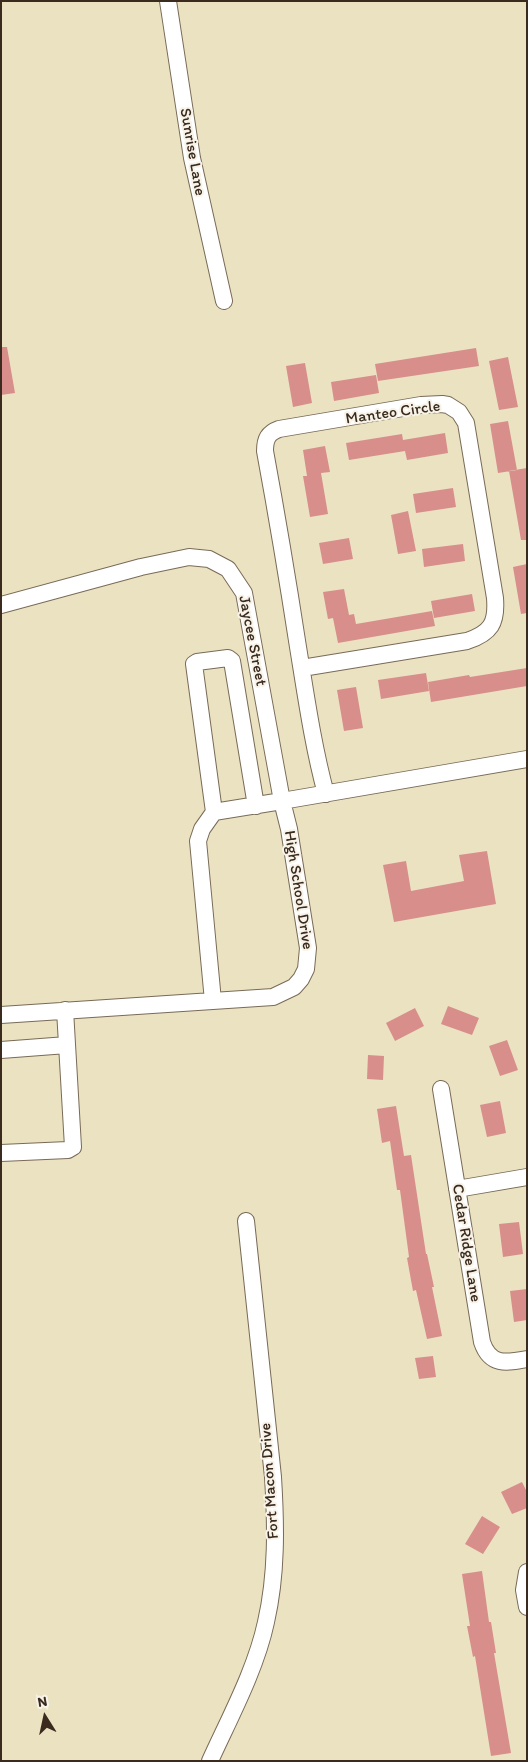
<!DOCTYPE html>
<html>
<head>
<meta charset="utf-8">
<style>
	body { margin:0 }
	#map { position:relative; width:528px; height:1762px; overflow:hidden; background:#ebe2c2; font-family:Itim,sans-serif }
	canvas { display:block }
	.frame { position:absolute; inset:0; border:2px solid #3b2a1e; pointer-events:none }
	.north { position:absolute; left:20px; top:1692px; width:50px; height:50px; -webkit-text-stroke:4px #f7f3e8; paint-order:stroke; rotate:350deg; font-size:14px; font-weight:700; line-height:20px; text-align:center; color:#3b2a1e }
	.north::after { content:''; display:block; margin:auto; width:18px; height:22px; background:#3b2a1e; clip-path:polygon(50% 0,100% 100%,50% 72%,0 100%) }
</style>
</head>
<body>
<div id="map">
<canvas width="528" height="1762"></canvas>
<div class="frame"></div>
<div class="north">N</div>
</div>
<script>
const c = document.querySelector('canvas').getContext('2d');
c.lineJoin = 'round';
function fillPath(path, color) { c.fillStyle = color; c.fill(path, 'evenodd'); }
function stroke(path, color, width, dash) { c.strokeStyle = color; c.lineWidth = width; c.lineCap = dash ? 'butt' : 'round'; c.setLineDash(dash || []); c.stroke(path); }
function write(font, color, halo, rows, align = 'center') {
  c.font = font + ' Itim,sans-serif'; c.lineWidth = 4; c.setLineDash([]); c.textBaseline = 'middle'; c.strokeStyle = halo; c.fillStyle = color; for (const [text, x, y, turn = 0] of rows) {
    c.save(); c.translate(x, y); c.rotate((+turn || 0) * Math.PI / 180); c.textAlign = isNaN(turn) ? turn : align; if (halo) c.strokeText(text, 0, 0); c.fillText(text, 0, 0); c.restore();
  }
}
const building = new Path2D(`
	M1,347H7L15,393L1,395Z
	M476,348L479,366L378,381L375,364Z
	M508,357L518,407L499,410L489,361Z
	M305,363L312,403L293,407L286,366Z
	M376,375L379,393L334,401L331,382Z
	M508,421L517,470L498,473L490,424Z
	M445,433L448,453L407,460L405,451L349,460L346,443L402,434L403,440Z
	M325,446L330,472L321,473L328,514L310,517L303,476H307L303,450Z
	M527,468V540H521L509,471Z
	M453,488L456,507L416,513L413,494Z
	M408,511L416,551L398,554L391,515Z
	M349,538L353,559L323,564L319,543Z
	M463,544L465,561L424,567L422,549Z
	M527,564V613L521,614L513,567Z
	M344,589L349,615L354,614L356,624L432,611L435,626L338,643L333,618L328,619L323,592Z
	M472,594L475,611L434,618L431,601Z
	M527,668V686L431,702L428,682L469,675L470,677Z
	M426,673L429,691L381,699L378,680Z
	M356,687L363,728L344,731L337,690Z
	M487,851L496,904L394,922L383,865L406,861L411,891L464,881L459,855Z
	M448,1006L479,1018L472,1035L441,1024Z
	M415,1008L424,1026L395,1041L386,1023Z
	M507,1040L518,1070L500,1076L489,1046Z
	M368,1055L384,1056L383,1080L367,1079Z
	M500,1101L506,1133L487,1137L480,1105Z
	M396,1106L404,1156L411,1155L426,1254H427L434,1287H432L442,1336L427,1339L416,1290L413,1291L407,1258L409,1257L400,1190H397L390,1141L382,1143L377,1109Z
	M519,1222L523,1254L503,1257L499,1224Z
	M527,1289V1320L514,1322L510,1291Z
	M433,1356L436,1377L419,1379L415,1358Z
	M522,1482L527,1492V1508L512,1514L501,1492Z
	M482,1516L500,1527L483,1554L465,1544Z
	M482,1571L489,1622H491L496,1653H494L511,1753L491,1756L475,1656L473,1657L467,1626H470L462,1574Z`);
const minor = new Path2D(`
	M168,1L192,158L224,301
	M1,605L141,567L189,557L209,559L228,569L244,593L282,801L214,812L202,829L198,841L213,1001
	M302,668L467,641C491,633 497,623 495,598L466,423L459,412L448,405L442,404L421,405L279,429C268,433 265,439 265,451C277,516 288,582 298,647C306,696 313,746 326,794
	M214,812L194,664L197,662L228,658L232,661L256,806
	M1,1015L273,997L294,987L301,979L306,969L308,948L289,829L282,801L527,759
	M1,1050L67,1045
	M441,1089L482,1342C490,1366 506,1363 527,1359
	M1,1153L68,1150L73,1147L65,1010
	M457,1189L527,1177
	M527,1572L524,1590L527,1607
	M210,1761C230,1717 256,1669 266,1622C277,1574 276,1525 273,1477L246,1221`);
const streetNames = [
	["Sunrise Lane",192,152,80],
	["Manteo Circle",393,413,-8],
	["Jaycee Street",252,641,79],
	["High School Drive",298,890,81],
	["Cedar Ridge Lane",466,1243,81],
	["Fort Macon Drive",270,1481,-94]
];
fillPath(building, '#d88e8b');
stroke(minor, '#796a57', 18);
stroke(minor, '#fff', 16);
write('16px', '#3b2a1e', '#f7f3e8', streetNames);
</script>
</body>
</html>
